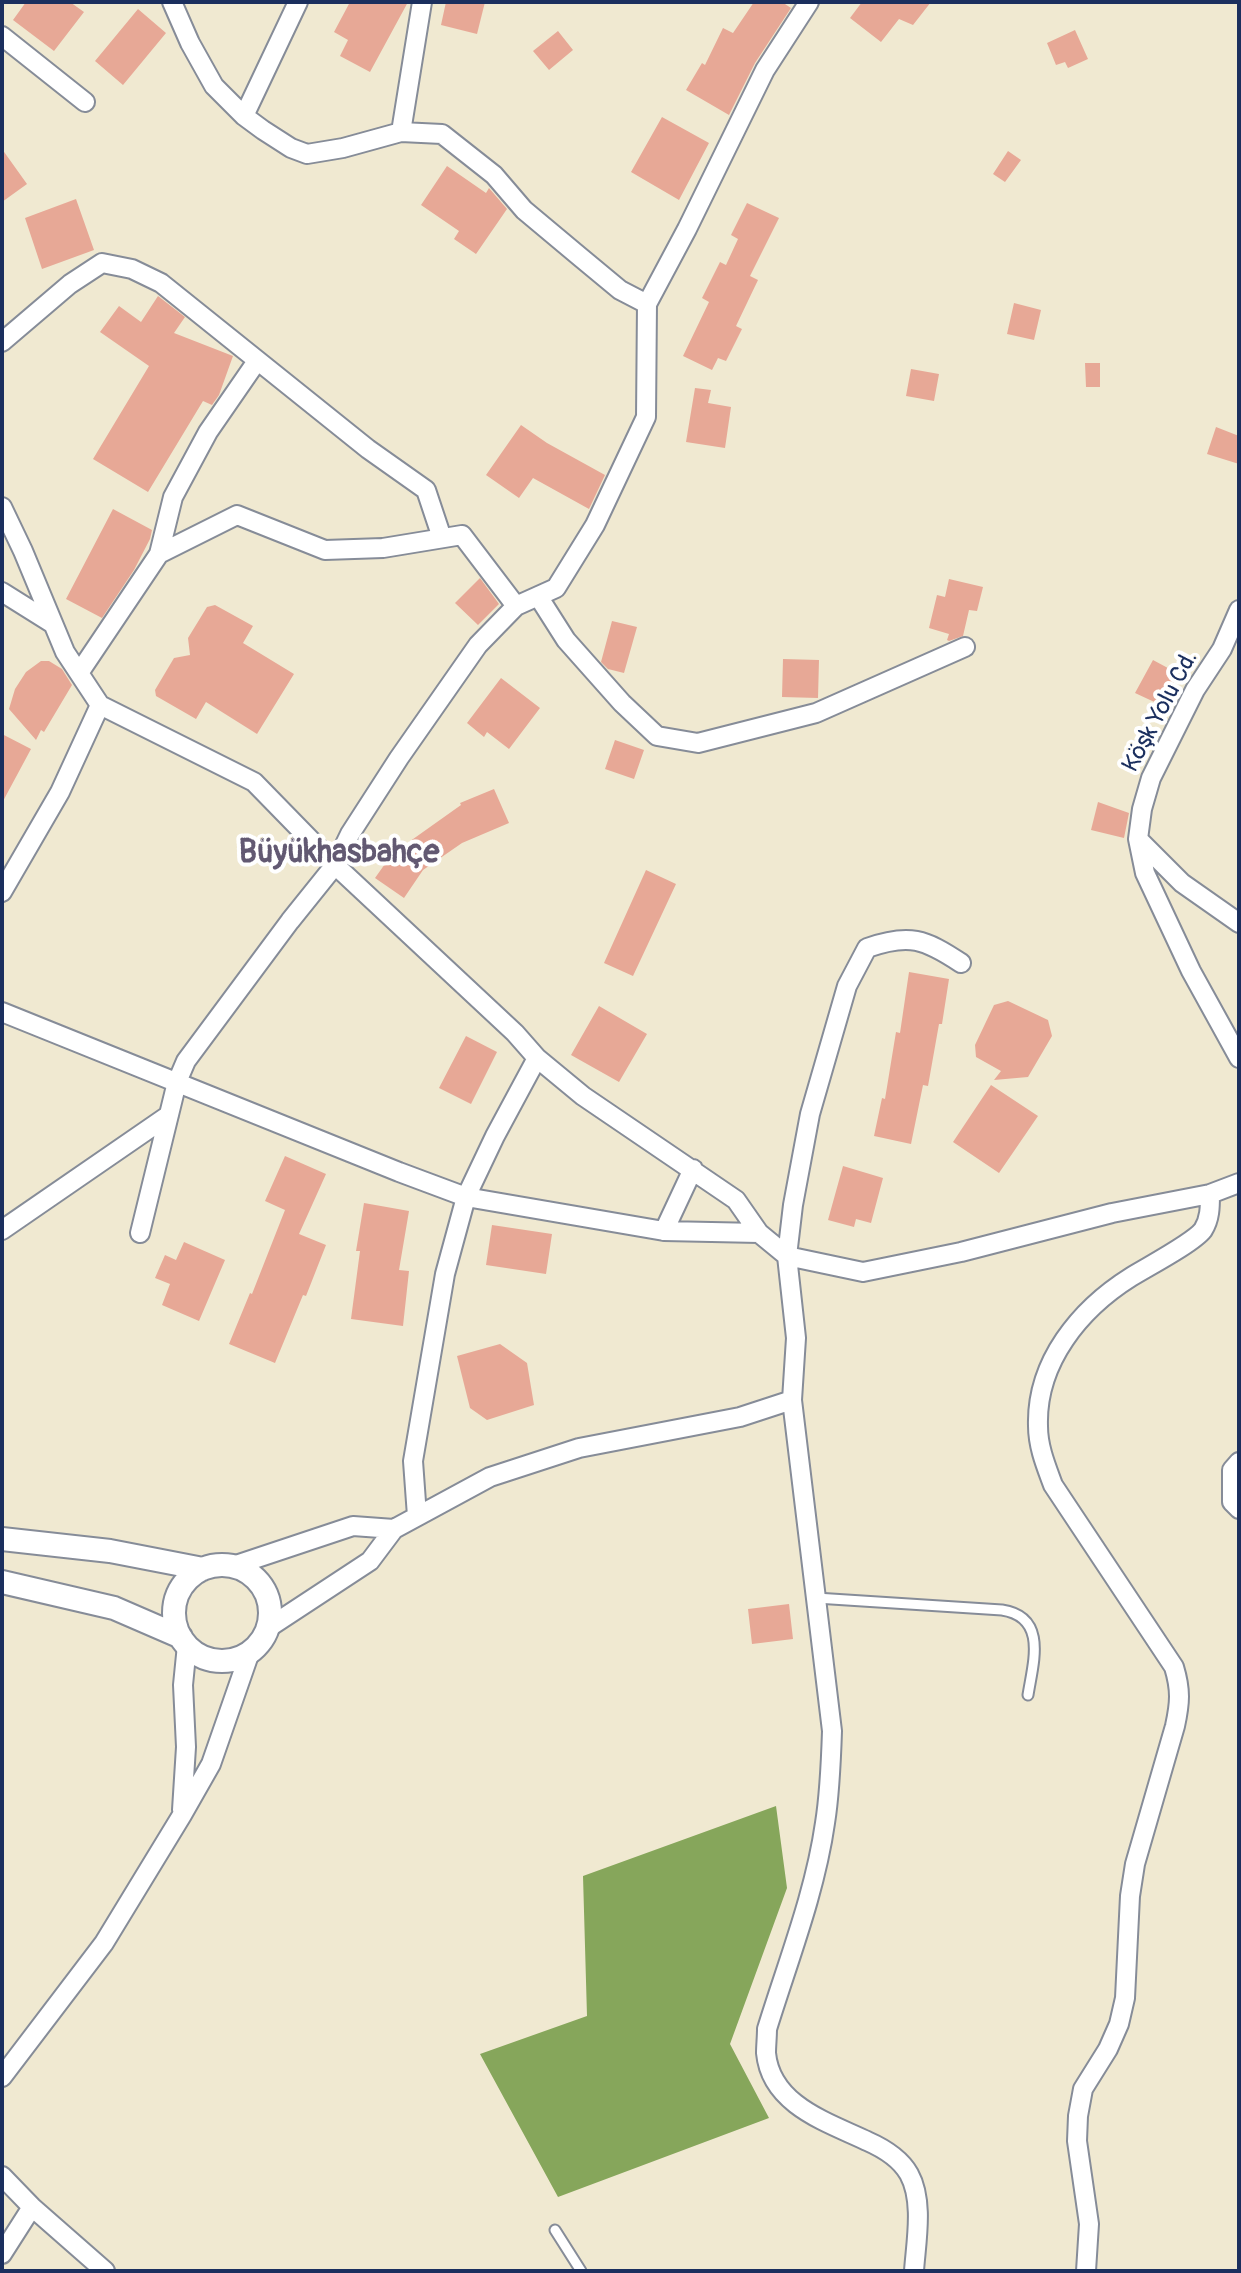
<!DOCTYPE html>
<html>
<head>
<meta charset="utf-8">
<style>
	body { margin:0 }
	#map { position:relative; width:1241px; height:2273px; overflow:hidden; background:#f0e9d1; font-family:Pangolin,sans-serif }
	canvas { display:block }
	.frame { position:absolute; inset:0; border:4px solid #1b2f5e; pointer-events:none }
</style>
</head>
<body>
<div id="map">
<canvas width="1241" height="2273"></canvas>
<div class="frame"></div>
</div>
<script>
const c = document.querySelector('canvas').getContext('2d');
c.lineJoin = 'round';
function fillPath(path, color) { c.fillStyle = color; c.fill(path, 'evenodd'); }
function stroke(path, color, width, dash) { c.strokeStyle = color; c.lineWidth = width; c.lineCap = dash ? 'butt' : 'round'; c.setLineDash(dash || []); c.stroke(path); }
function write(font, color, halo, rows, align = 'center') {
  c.font = font + ' Pangolin,sans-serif'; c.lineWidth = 8; c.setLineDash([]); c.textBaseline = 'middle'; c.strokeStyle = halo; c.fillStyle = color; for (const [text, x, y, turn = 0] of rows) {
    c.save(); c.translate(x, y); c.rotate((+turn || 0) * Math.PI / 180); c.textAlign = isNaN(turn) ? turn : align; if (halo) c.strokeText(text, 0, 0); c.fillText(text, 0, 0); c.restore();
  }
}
const forest = new Path2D(`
	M776,1806L787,1888L730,2044L769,2118L558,2197L480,2054L587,2016L583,1876Z`);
const building = new Path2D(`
	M26,2H70L84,12L54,51L13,20Z
	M350,2H408L370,72L340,56L348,40L334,32Z
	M446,2H485L477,34L441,25Z
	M754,2H782L791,8L755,63L729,115L686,90L702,63L705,65L723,28L733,33Z
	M862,2H931L913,25L899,19L881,42L850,18Z
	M138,9L166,33L123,85L95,61Z
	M1075,30L1088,59L1068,68L1065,62L1056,65L1047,43Z
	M558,31L573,50L549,70L533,51Z
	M662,117L709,143L679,200L631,172Z
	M2,149L27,184L2,202Z
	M1008,151L1021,160L1005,182L993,174Z
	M447,166L486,193L489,188L507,209L476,254L454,239L459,231L421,205Z
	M76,199L94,250L42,269L25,218Z
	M747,203L779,218L750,276L758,280L736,326L742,329L726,361L718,358L712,370L683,356L709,302L702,298L720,262L726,265L738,239L731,235Z
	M158,296L185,317L174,333L233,356L219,395L212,405L203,401L148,492L93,459L149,366L100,332L119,306L141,322Z
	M1014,303L1041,310L1034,340L1007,334Z
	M1085,363H1100V387H1086Z
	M911,369L939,374L934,401L906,396Z
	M695,388L711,390L708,403L731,407L725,448L686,442Z
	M521,425L547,443L605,475L589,509L533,478L519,498L486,475Z
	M1216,427L1239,436V464L1207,454Z
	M113,509L152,530L150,539L134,570L102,618L66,599Z
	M480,578L499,604L478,625L455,603Z
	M949,579L983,587L977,611L969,610L963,636L949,641L947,640L949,634L929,628L937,595L945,597Z
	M215,605L253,626L243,643L294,674L257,734L206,702L196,719L156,696L155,690L174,658L190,655L188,638L207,607Z
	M612,621L637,627L624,673L608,669L601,662Z
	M783,659L819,660L818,698L782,697Z
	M1153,660L1179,674L1163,706L1135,693Z
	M41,661H49L62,669L72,685L44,732L41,730L36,740L9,709L15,689L26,672Z
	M501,678L540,708L509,749L487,732L484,737L467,723Z
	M2,734L31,749L2,803Z
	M615,740L644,750L634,779L605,769Z
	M494,789L509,823L462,843L423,870L404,898L375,878L392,854L461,805L460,803Z
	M1098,802L1129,813L1124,838L1091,830Z
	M646,870L676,884L633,976L604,963Z
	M909,972L949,979L942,1024H939L928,1086L923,1085L911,1144L874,1136L882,1098L885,1099L896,1032L900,1033Z
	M1008,1001L1048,1020L1052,1036L1028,1077L994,1080L1001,1071L976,1057L975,1045L994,1005Z
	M599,1006L647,1034L619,1082L571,1055Z
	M466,1036L497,1052L471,1104L439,1088Z
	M991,1085L1038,1116L999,1173L953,1142Z
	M285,1156L326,1174L299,1234L326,1245L306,1296L303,1295L275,1363L229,1344L250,1293L252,1294L285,1210L265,1201Z
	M843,1166L883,1178L871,1223L856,1219L854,1227L828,1220Z
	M364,1203L409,1211L399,1270L409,1271L403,1326L351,1319L360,1251H356Z
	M492,1225L552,1234L546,1274L486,1265Z
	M184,1242L225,1260L199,1321L162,1305L170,1284L155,1278L165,1255L176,1260Z
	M500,1344L527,1363L534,1405L487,1420L470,1408L457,1356Z
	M789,1604L793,1639L752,1644L748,1609Z`);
const service = new Path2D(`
	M816,1598L1002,1610C1048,1617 1033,1663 1028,1695
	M555,2230L581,2271`);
const minor = new Path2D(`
	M172,2L190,43L214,86L244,116L263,130L291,148L307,154L343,148L401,132L442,134L494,175L524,210L579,256L620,290L647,304
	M2,36L85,102
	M244,116L298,2
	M401,132L422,2
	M2,342L70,284L102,263L132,269L161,283L368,449L426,490L442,538
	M2,507L23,551L65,652L100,705L254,782L335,865L515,1033L537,1058L583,1096L736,1200L759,1233L787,1256L863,1272L961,1252L1112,1213L1210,1194L1239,1183
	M159,554L173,497L208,432L257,361
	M2,592L53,624
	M538,596L566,640L622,703L657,736L698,743L816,713L965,647
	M1239,610L1222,649L1195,690L1151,778L1142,809L1138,839L1145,873L1191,971L1239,1058
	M79,673L159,554L237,515L325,550L383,548L462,535L516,606
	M1138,839L1182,883L1239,923
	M2,892L60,792L100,705
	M2,1012L399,1172L466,1197L664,1231L759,1233
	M2,1230L169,1115
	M664,1231L693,1169
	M140,1233L177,1082L186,1061L290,921L335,865L350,834L399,758L478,645L516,606L556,588L595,525L646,417L647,304L687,229L765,70L809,2
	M1239,1462L1232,1470V1502L1239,1509
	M417,1516L413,1461L445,1274L466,1197L495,1136L537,1058
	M233,1566L353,1526L394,1529
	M268,1628L370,1561L394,1529L490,1477L579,1448L740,1417L792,1400
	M182,1810L186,1747L183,1685L187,1645
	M2,2077L104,1943L182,1815L211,1764L250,1652
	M2,2176L32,2207L105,2271
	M2,2254L32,2207
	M914,2271C916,2242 924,2201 909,2174C900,2158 883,2148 867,2141C827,2122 771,2105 766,2053C766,2046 767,2037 767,2029C788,1961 815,1893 825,1823C830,1792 831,1762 832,1731L792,1400L796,1338L787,1256L793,1205L810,1114L847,986L867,948C909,933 925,939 961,963
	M1086,2271L1089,2224L1077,2141L1078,2116L1083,2089L1108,2049L1119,2024L1125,1998L1130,1896L1135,1864L1175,1726C1180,1703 1181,1690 1174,1667L1053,1485C1046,1466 1038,1447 1038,1426C1036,1362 1080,1309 1131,1277C1147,1267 1193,1243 1203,1230C1210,1219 1210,1207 1210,1194`);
const tertiary = new Path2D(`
	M2,1539L110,1551L203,1569
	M174 1613a48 48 0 1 1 96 0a48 48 0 1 1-96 0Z
	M2,1582L114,1608L181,1637`);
const streetNames = [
	["Köşk Yolu Cd.",1161,712,-62]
];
const districtNames = [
	["Büyükhasbahçe",339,854]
];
fillPath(forest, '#86a65b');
fillPath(building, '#e7a896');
stroke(service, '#868c98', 13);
stroke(minor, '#868c98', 22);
stroke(tertiary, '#868c98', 26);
stroke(service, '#fff', 9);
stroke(minor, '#fff', 18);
stroke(tertiary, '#fff', 22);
write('24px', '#1b2f5e', '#fff', streetNames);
write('bold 32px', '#625972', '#fff', districtNames);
</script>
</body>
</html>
